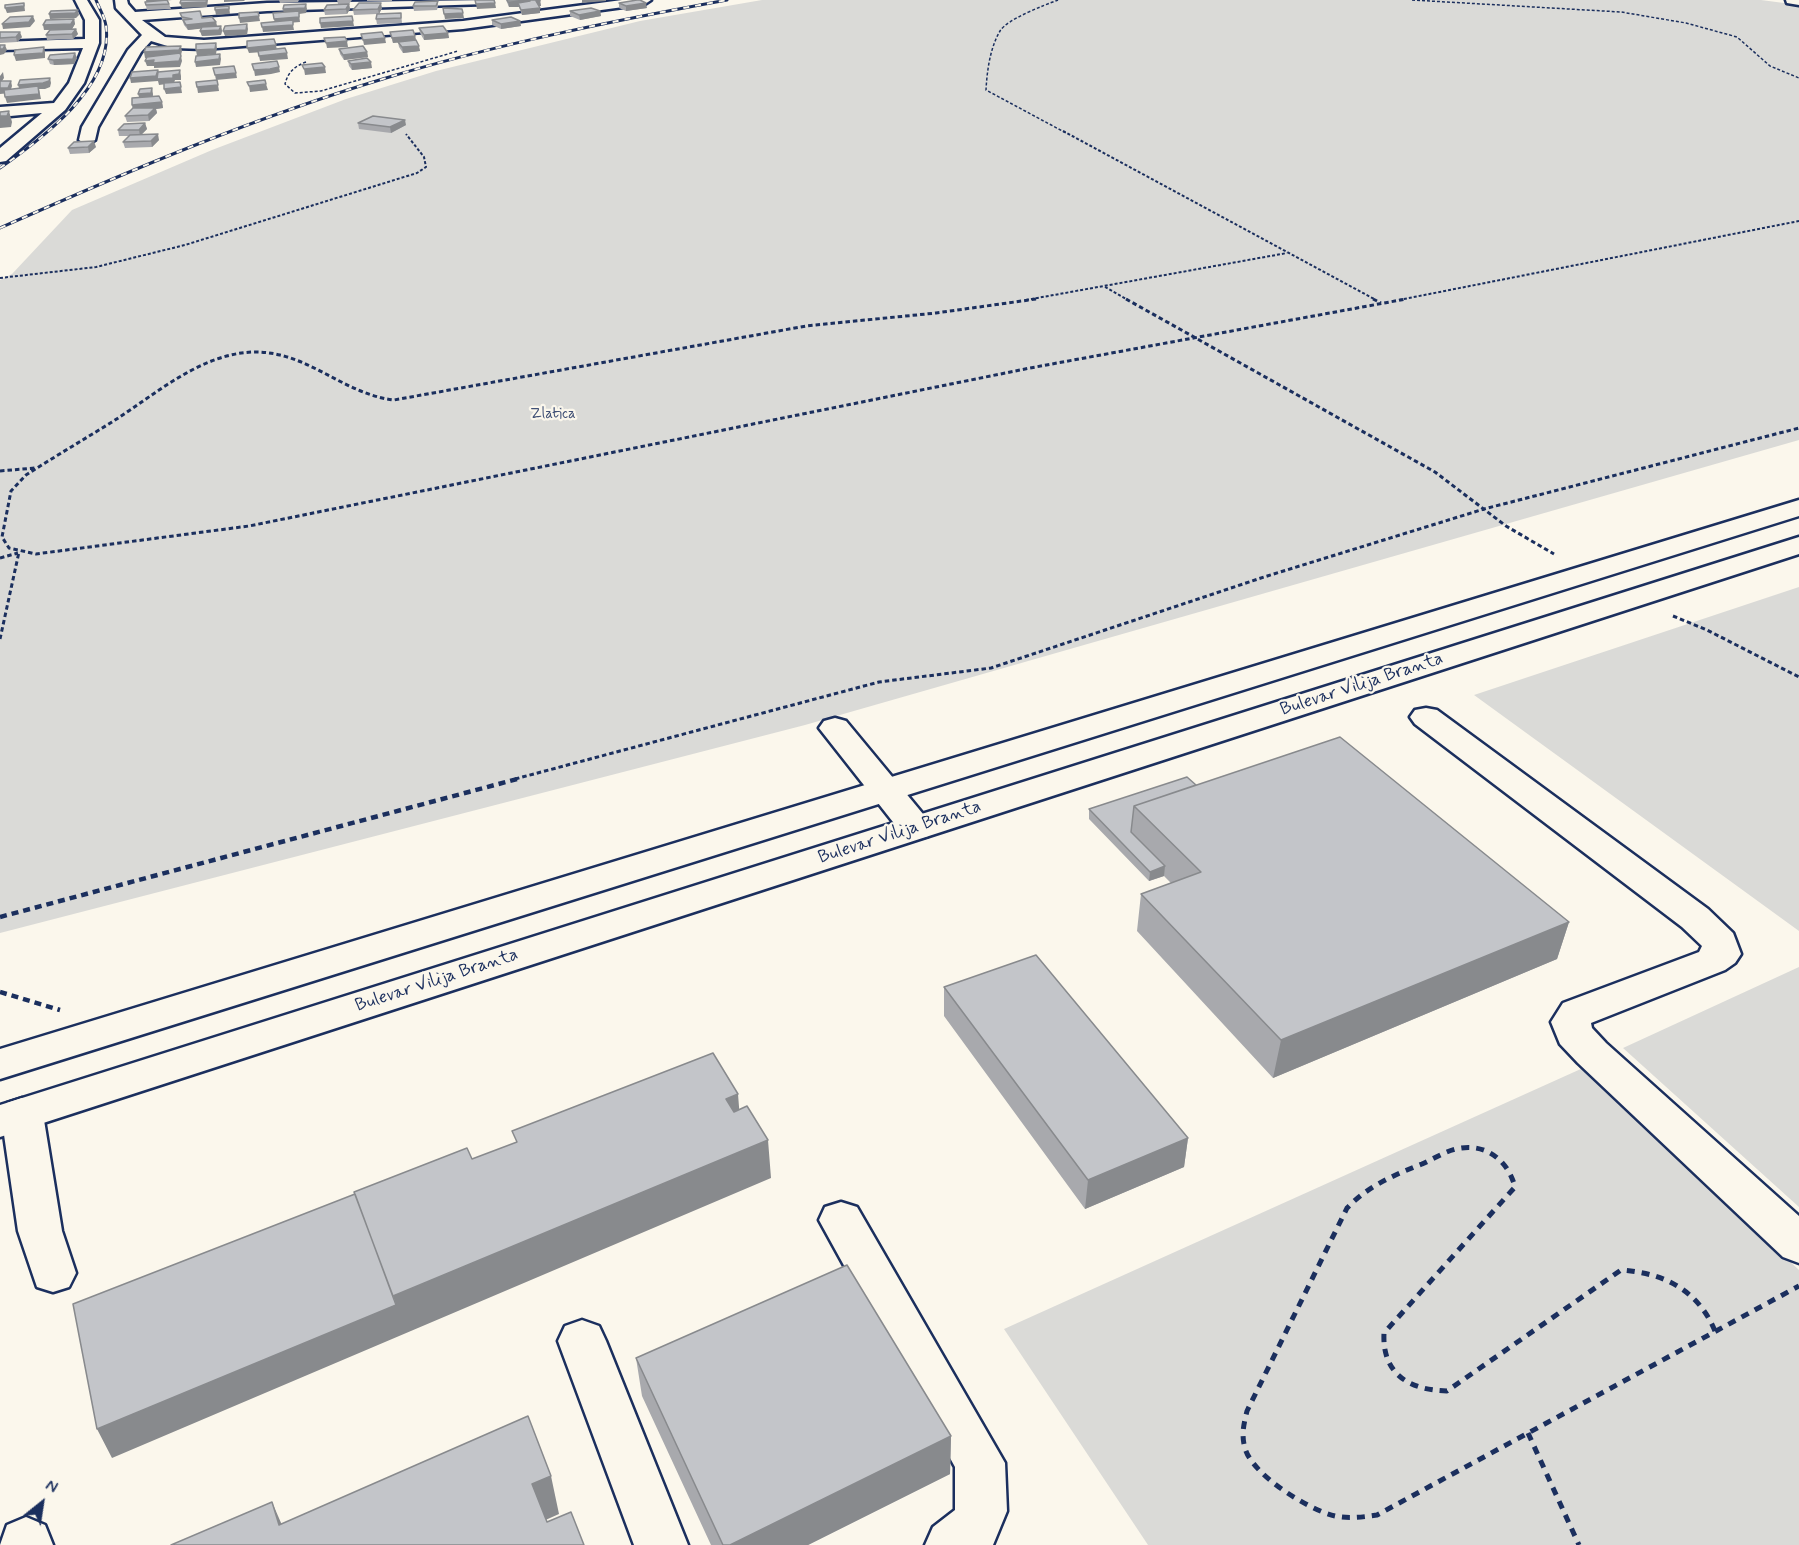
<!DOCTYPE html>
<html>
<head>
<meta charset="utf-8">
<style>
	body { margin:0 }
	#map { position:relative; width:1799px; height:1545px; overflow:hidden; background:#fbf7ec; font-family:Mynerve,sans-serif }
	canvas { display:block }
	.north { position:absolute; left:12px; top:1473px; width:60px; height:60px; -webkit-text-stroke:4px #fbf7ec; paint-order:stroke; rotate:30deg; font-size:16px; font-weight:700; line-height:24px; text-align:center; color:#1b2f5e }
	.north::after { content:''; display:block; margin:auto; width:21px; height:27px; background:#1b2f5e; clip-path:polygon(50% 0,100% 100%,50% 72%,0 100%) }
</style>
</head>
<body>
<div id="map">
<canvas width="1799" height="1545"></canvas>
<div class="north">N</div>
</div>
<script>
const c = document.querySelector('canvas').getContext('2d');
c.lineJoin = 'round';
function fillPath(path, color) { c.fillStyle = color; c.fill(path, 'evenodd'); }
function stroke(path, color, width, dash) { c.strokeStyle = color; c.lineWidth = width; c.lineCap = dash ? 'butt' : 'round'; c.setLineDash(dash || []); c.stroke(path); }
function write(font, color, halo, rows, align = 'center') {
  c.font = font + ' Mynerve,sans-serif'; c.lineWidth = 4.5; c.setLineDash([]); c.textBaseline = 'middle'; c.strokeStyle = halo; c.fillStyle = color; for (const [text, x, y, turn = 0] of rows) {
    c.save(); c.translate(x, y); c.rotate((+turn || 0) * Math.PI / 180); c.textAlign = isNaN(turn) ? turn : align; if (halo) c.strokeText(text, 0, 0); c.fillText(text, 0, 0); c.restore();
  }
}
const green = new Path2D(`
	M762,0H1761L1799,5V440L805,725L0,933V280L12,274L72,210L212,150L346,99L436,71L640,21Z
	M1799,587V931L1474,695Z
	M1799,967V1207L1623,1048Z
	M1583,1068L1799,1270V1545H1148L1004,1329Z`);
const pathFar4 = new Path2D(`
	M1058,0C1045,5 1007,19 1000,31C990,48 987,71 986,90L1066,133
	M1412,0L1621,12L1686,23L1737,37L1770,66L1799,78
	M306,62C295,66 288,72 285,84L295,93L321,91L458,51`);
const pathFar3 = new Path2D(`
	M1063,131L1376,300
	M0,278L96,267L185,245L417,173L426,167L424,157L406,134
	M1105,287L1128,300
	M1026,300L1287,253
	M1399,300L1799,221`);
const pathFar2 = new Path2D(`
	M1036,299L936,313L806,326L394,400C351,395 321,365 280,355C216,339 161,391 112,422C83,440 54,457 26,475L11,491L2,537L9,548L36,554L249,526L1030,368L1406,299
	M1126,299L1435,472L1506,526L1554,554
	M1373,299L1381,303
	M0,471L35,468
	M0,558L18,553
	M1673,616L1707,630L1799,677
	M0,639L19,552
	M515,779L879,682L991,668L1264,577L1484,509L1799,428`);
const pathFar1 = new Path2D(`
	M0,917L521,778
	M0,992L60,1010`);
const path = new Path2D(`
	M1715,1331C1698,1290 1664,1273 1621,1270L1447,1391C1409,1390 1382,1374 1384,1333L1515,1187C1508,1160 1485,1142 1456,1149C1444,1152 1433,1159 1422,1164C1394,1175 1368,1186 1347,1208L1247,1411C1244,1423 1241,1435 1245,1448C1252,1475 1309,1510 1335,1516C1349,1519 1363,1517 1377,1515L1799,1286
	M1528,1433L1579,1545`);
const minor = new Path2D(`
	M75,0H87L99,20V43L84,83L65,110L6,161L0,162V148L42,113L0,117V107L54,103L69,83L83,48L0,50V42L85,39V20Z
	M115,0H127L128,4L135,12L267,3L492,0L486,4L267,11L142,20L165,37L204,40L463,21L622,0H651L645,4L463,29L204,49L174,48L151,41L141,52L98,127L95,140L87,145L79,140L82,127L128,50L142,35L116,8Z
	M1786,0H1799V5L1787,3Z
	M1426,708L1437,710L1708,909L1733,933L1741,954L1735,963L1725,970L1591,1023L1592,1028L1606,1043L1799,1216V1263L1783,1257L1578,1063L1560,1044L1551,1022L1563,1003L1699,952L1702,946L1682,927L1415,724L1410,717L1415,710Z
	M835,718L846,721L928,820L933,828L928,836L916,839L904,836L819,728L824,721Z
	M22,1098L37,1103L43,1114L62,1231L76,1273L69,1287L53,1292L37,1287L18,1231L1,1114L7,1103Z
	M841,1202L857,1207L1005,1463L1007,1511L993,1545H925L933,1527L955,1510V1467L819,1220L825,1207Z
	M582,1320L599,1326L606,1341L688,1545H634L558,1341L565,1326Z
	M26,1517L45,1525L53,1545H0L7,1525Z`);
const major = new Path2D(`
	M1799,500V516L0,1079V1049Z
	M1799,537V554L0,1137V1105Z`);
const rail = new Path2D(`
	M0,168C43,138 114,86 106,26C105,17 99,8 96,0
	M0,228C126,172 253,118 386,78C498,44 612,21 727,0`);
const wall = new Path2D(`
	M146,0L172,1H168L171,9L147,10L145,2H147Z
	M279,0H299L298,2L280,3Z
	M337,0H352L349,4L350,9L347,14L325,15L324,10L338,4Z
	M367,0H392V1H367Z
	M506,0H540L541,6H538L540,13L522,15L519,7H509Z
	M438,1V6L437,10L414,11L413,6Z
	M619,3L647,8L626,11L619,8Z
	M382,8L379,14L401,13L402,23L377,24L376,19L377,14L354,15L353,10Z
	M570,11H600L601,16L580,20L570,16Z
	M180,13L216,22L217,26H221L222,31L221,35L202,36L200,31L202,28L188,30L184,25Z
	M74,19L75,24L72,29L78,34L73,39L47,40L46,35L50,30H44Z
	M492,20L520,21L521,26L501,29L492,25Z
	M419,28L448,33L449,38L424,40L420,33Z
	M0,32L22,37L17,42L0,43Z
	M390,32L415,36L420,51L403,53L399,47L398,42L393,43Z
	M339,49L367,52L368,57L344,60L340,54Z
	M77,58L74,64L54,65L50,64L48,59Z
	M348,61L372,68L352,70L349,66Z
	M153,94V96L162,102L163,108L156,109L157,113L149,121L127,122L125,116L133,108L139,98Z
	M145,123L147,129L142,134L159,140L152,147L125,148L123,142L129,136H119L118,130Z
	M358,123L406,125L391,133L359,129Z
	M96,147L89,153L70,154L68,148Z
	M1196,785L1569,922L1557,959L1273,1078L1137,931L1141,894L1171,883L1164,876L1149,881L1089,819V809Z
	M944,987L1188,1138L1184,1167L1085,1209L944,1016Z
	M636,1358L951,1436L950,1474L808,1545H711L642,1396Z`);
const shadedWall = new Path2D(`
	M146,0H172L147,2Z
	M208,0L207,7L182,8L180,3Z
	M224,0H245L244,1L224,2Z
	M582,0H606V1L582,3Z
	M530,1L518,3L519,7H509L508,2Z
	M536,1H540L541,6H536Z
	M24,3L25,11L7,13L5,8Z
	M381,3L382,8L379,14L378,9Z
	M495,3L496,8L477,9L476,4Z
	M646,3L647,8L626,11V6Z
	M306,4L307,9L306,13L299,14L300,22L275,24L274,19L284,14L283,9Z
	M349,4L350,9L347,14L346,9Z
	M229,6L230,14L216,15L215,10Z
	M540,8V13L522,15L521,10Z
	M78,10L79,15L76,18L50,19L49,14Z
	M600,11L601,16L580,20L579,15Z
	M258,12L260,21L240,23L239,18Z
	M463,13L464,18L445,19L444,14Z
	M33,16L35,21L30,27L3,29L2,24Z
	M74,19L75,24L72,29L44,30L43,25Z
	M353,21L354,26L321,28L320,23Z
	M520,21L521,26L501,29V24Z
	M216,22L217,27L188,30L186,25Z
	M247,24L248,29L247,35L225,36L223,31Z
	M293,25L294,30L263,32L262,27Z
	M221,26L222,31L221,35L202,36L200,31Z
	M76,29L78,34L73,39L72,34Z
	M20,32L22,37L17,42L16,37Z
	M448,33L449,38L424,40V35Z
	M415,36L416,41L393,43L392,38Z
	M385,38L386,43L364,45L363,40Z
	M347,41L348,47L327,48L326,43Z
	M216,43L217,48L216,54L197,56L196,50Z
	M5,45L7,50L4,54L0,55V60V49Z
	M276,45L277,51L249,53L247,48Z
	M181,46L182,51L181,55L145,58L144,52Z
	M419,46L420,51L403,53L402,47Z
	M44,47L45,52V58L16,61L14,55Z
	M367,52L368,57L344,60L343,55Z
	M75,53L77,58L74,64L54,65L53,60Z
	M287,53L288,59L260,61L259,56Z
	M220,54L221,59L220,65L196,67L195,62Z
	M181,56L182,61L180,67L154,68V66H147L145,61Z
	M371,62L372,68L352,70L351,64Z
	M279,67L280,72L271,74L255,76L254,70Z
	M325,67L326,73L305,75L304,69Z
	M158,70L159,75H173L180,70L181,76V80H175L174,83L159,85L158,81L131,83L130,78Z
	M3,72L4,78L0,84V76Z
	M236,73L237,78L216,80L215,75Z
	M50,78L51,83L50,87L45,89H39L41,99L7,103L5,97L20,91L18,85Z
	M11,81L12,86L10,93L0,94V88Z
	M266,84L268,90L250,92L249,86Z
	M218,85L219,91L198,93L197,87Z
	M181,87L182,93L166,94L164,89Z
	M152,88L153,94L152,99L140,100L138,94Z
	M162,102L163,108L156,109L157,113L149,121L148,115L133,111L132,105Z
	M9,111L12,122L11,127L0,128V116Z
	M405,120L406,125L391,133L390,127Z
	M145,123L147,129L140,136L139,130Z
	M158,134L159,140L152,147L151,141Z
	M94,141L96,147L89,153L88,147Z
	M1165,866L1164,876L1149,881L1150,872Z
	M1569,922L1557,959L1273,1078L1281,1040Z
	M738,1094L741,1132L726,1099Z
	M1188,1138L1184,1167L1085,1209L1088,1180Z
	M768,1140L771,1178L112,1458L97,1429L396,1305L393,1296Z
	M951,1436L950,1474L808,1545H730Z
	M551,1476L559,1514L541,1522L532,1484Z
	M272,1502L288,1539L279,1525Z`);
const building = new Path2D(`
	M167,0L169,4L146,5L145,2Z
	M181,0H207L206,2L180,3Z
	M475,0H494L495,3L476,4Z
	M507,0H540V1H536L540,8L521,10L518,3L530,1L508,2Z
	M637,0H640L646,3L626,6L619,3Z
	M438,1L436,6H413L415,2Z
	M24,3V6L5,8V5Z
	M359,3H381L378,9L353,10Z
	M306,4L305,8L283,9L284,5Z
	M349,4L346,9L324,10L327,5Z
	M229,6V9L215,10V7Z
	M443,8L462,9L463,13L444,14Z
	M591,8L600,11L579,15L570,11Z
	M78,10L75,13L49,14L51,11Z
	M200,11L202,18L212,17L216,22L186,25L183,20L192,19L182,17L180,13Z
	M299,11V17L274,19L273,13Z
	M258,12L259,16L239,18V13Z
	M401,13V18L376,19L377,14Z
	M33,16L29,22L2,24L10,17Z
	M352,16L353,21L320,23V18Z
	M511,17L520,21L501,24L492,20Z
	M74,19L71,24L43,25L46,20Z
	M293,20V25L262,27L261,23Z
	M247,24L246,30L223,31L225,26Z
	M221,26L219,30L200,31L202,27Z
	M443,26L448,33L424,35L419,28Z
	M76,29L72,34L46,35L50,30Z
	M413,30L415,36L392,38L390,32Z
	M0,32H20L16,37L0,38Z
	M382,32L385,38L363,40L361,34Z
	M345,37L347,41L326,43L324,38Z
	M274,39L276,45L247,48V41Z
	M416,40L419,46L402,47L398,42Z
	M216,43L215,49L196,50V44Z
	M0,45H5L3,49H0Z
	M181,46L179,50L144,52L146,47Z
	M363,46L367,52L343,55L339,49Z
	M44,47L43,53L14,55L15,50Z
	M285,48L287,53L259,56L258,51Z
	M75,53L73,59L53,60L48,59L50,55Z
	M180,53L181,56L179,61L153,63L154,60L145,61L147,57Z
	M220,54L219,59L195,62L196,56Z
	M367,58L371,62L351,64L348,61Z
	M277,61L279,67L270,69L254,70L252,64Z
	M322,63L325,67L304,69L302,65Z
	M234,66L236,73L215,75L213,68Z
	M158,70L156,76L130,78L132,72Z
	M180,70L179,74L173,75V78L157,79L158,72Z
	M50,78L49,81L43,83L18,85L20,80Z
	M217,80L218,85L197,87L196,82Z
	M265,80L266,84L249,86L247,82Z
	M0,81H11L8,88H0Z
	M180,82L181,87L164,89V83Z
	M38,86L39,94L5,97L4,90Z
	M152,88L151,93L138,94L140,89Z
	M159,96L162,102L132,105V98Z
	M133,108H155L148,115L125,116Z
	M9,111L7,116H0V112Z
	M373,116L405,120L390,127L358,123Z
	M145,123L139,130H118L124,124Z
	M158,134L151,141L123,142L130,135Z
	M94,141L88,147L68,148L74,142Z
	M1340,737L1569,922L1281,1040L1141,894L1201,872L1134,806Z
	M1187,777L1196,785L1134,806L1131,832L1165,866L1150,872L1089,809Z
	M1036,955L1188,1138L1088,1180L944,987Z
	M713,1053L738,1094L726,1099L734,1112L747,1106L768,1140L393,1296L354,1192L467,1148L472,1159L517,1142L512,1131Z
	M355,1194L396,1305L97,1429L73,1304Z
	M847,1265L951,1436L730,1545H723L636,1358Z
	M528,1416L551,1476L532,1484L547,1522L571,1512L584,1545H171L272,1502L279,1525Z`);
const farParknames = [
	["Zlatica",553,415]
];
const streetNames = [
	["Bulevar Vilija Branta",1362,685,-18],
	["Bulevar Vilija Branta",900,833,-18],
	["Bulevar Vilija Branta",437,981,-18]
];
fillPath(green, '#dadad7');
stroke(minor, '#1b2f5e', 5);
stroke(major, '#1b2f5e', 5);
stroke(pathFar4, '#1b2f5e', 1.5, [3, 2]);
stroke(pathFar3, '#1b2f5e', 2, [3, 2]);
stroke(pathFar2, '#1b2f5e', 3, [4.5, 3]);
stroke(pathFar1, '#1b2f5e', 4.5, [7, 5]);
stroke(path, '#1b2f5e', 5, [8, 7]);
fillPath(minor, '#fbf7ec');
fillPath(major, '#fbf7ec');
stroke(rail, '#1b2f5e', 3);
stroke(rail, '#fbf7ec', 2, [6]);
fillPath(wall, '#a8a9ad');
fillPath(shadedWall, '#888a8d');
fillPath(building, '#c3c5c9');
stroke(building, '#888a8d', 1.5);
write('15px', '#415176', '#fbf7ec', farParknames);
write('18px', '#1b2f5e', '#fbf7ec', streetNames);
</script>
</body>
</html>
